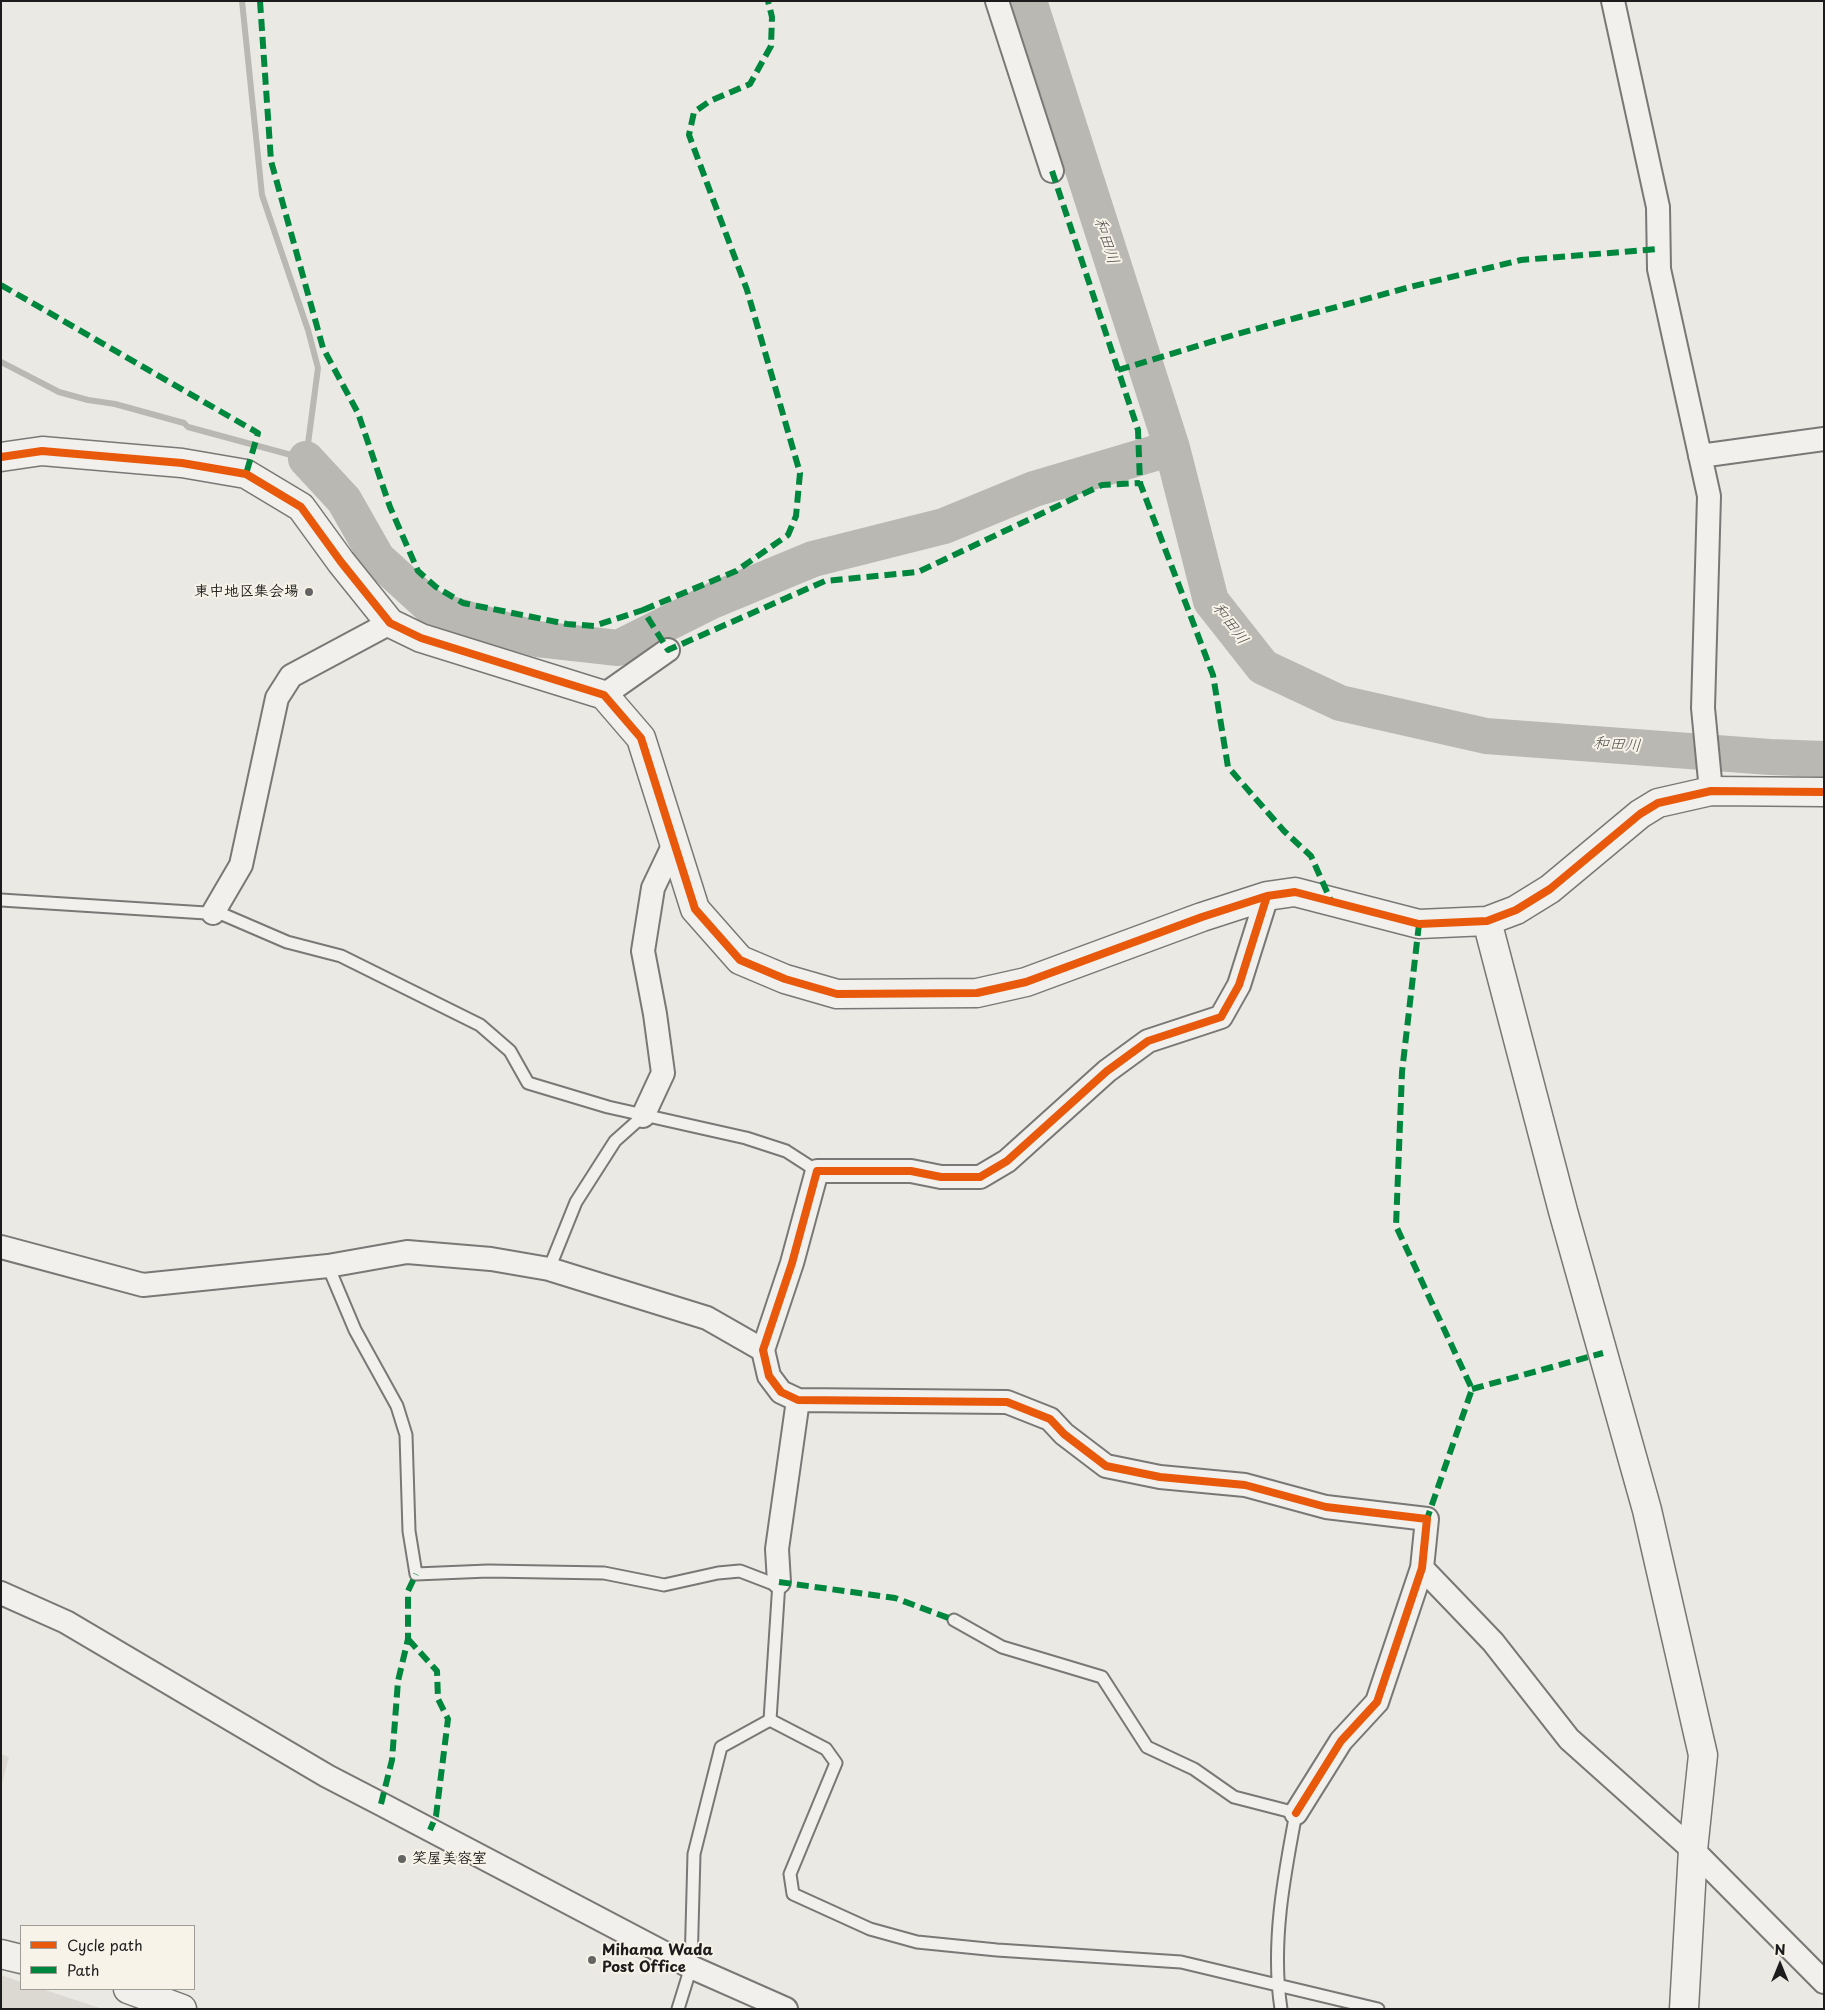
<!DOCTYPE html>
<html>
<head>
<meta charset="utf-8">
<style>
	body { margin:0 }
	#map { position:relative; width:1825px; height:2010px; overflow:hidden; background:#eae9e4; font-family:"Playpen Sans",sans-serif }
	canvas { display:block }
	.frame { position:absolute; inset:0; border:2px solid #1c1c1c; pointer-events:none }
	.legend { position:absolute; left:20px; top:1925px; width:175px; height:65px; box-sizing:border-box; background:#f7f3e8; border:1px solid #9f9d96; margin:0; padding:6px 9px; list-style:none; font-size:15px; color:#1c1c1c }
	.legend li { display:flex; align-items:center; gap:10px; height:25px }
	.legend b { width:25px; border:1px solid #9f9d96 }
	.north { position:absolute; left:1755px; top:1940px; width:50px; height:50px; -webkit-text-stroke:4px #f7f3e8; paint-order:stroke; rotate:0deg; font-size:14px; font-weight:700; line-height:20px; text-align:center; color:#1c1c1c }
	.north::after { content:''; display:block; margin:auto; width:18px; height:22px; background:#1c1c1c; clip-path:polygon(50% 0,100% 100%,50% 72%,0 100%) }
</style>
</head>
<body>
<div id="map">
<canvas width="1825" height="2010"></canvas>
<div class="frame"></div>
<ul class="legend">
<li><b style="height:6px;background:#e8590c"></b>Cycle path</li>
<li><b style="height:6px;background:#00873e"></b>Path</li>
</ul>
<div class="north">N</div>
</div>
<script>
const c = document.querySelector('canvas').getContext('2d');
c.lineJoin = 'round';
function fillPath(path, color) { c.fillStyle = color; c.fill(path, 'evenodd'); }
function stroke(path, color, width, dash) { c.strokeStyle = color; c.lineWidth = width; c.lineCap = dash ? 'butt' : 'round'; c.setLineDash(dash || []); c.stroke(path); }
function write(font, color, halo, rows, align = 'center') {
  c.font = font + ' "Playpen Sans","Klee One",sans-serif'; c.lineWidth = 4; c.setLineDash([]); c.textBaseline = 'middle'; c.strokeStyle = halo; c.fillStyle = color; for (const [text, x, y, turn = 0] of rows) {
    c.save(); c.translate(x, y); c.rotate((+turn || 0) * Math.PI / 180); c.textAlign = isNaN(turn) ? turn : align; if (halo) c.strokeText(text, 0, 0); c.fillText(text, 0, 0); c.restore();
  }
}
const built = new Path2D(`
	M1,1754L9,1757L1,1787Z
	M1,1975L21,1982V1989H42L103,2009H1Z`);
const stream = new Path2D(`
	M1,362L59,392L88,400L115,404L184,423L188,427L306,459L318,368L308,330L262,195L242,1`);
const river = new Path2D(`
	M1029,1L1172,448L1211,601L1263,667L1340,703L1486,736L1770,757L1824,759
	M306,459L344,500L377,558L433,609L537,639L618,648L714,600L813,559L944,526L1034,489L1172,448`);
const service = new Path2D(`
	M1,900L222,914L287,942L341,956L480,1025L510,1051L528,1083L608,1107L746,1138L786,1151L817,1171
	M328,1266L355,1330L397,1406L406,1435L409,1531L416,1574L488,1571L604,1573L664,1585L718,1573L740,1571L779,1586
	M549,1269L576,1202L615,1141L643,1116
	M954,1620L1002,1647L1102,1677L1147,1747L1194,1769L1234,1797L1296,1813C1284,1876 1271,1944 1281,2009
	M770,1720L826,1749L836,1763L790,1874L793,1894L870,1929L917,1942L997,1950L1181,1962L1378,2009
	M678,2009L691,1967L694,1854L721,1747L770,1720L779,1582`);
const minor = new Path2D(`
	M997,1L1052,171
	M1613,1L1658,207L1659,269L1709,496L1703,708L1711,791
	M1700,456L1824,439
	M604,695L668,650
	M1267,896L1239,985L1221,1017L1148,1041L1107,1071L1007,1161L980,1177H941L911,1171H817L792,1263L763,1350L769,1376L781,1392L798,1400L1007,1402L1050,1419L1064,1434L1106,1466L1160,1477L1245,1485L1326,1507L1427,1519L1422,1568L1377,1702L1341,1741L1296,1813
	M213,913L241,865L277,698L291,676L390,623
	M643,1116L663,1073L655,1014L643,951L653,888L674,844
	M1,1247L143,1285L328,1266L407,1252L491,1259L549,1269L707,1318L763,1350
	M1422,1568L1493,1642L1569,1739L1693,1850L1824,1982
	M779,1582L777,1549L798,1400
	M1,1593L66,1622L327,1776L381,1804L691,1967L786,2009`);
const tertiary = new Path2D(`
	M1,457L42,451L182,463L246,474L301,507L341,562L390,623L421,638L604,695L641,738L695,909L740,960L785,979L837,994L977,993L1026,982L1202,917L1267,896L1295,892L1419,924L1487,921L1516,910L1550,889L1640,814L1658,803L1711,791L1824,792
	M1487,921L1563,1211L1647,1510L1703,1755L1693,1850L1684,2009`);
const secondary = new Path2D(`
	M1,1954L21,1959
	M128,1989L182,2009`);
const quiet = new Path2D(`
	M260,1L271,161L323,348L358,413L390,507L418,571L436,587L463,603L567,624L594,626L643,610L668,650L825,581L918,572L1102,485L1140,483
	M1052,171L1138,430L1140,483L1213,675L1228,767L1284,831L1311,856L1331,901
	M1,285L258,433L246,474
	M1118,370L1237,334L1410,287L1521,260L1659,249
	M643,610L736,571L788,535L796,516L800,473L747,290L689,135L694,112L710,101L750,84L771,46L772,17L768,1
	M1419,924L1402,1072L1396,1226L1472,1389L1427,1519
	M1472,1389L1603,1353
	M779,1582L895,1598L954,1620
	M408,1639L437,1671L438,1699L448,1719L436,1816L430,1830
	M381,1804L392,1760L398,1681L408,1639V1591L416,1574`);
const cycleway = new Path2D(`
	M1,457L42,451L182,463L246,474L301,507L341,562L390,623L421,638L604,695L641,738L695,909L740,960L785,979L837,994L977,993L1026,982L1202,917L1267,896L1295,892L1419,924L1487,921L1516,910L1550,889L1640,814L1658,803L1711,791L1824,792
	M1267,896L1239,985L1221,1017L1148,1041L1107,1071L1007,1161L980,1177H941L911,1171H817L792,1263L763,1350L769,1376L781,1392L798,1400L1007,1402L1050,1419L1064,1434L1106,1466L1160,1477L1245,1485L1326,1507L1427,1519L1422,1568L1377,1702L1341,1741L1296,1813`);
const markers = [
	[309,592,5,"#646462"],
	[402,1859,5,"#646462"],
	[592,1960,5,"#646462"]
];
const poiNames = [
	["東中地区集会場",299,592,"right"],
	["笑屋美容室",412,1859],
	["Mihama Wada",602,1951],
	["Post Office",602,1968]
];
const waterNames = [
	["和田川",1106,241,72],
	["和田川",1230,624,53],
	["和田川",1617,745,4]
];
fillPath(built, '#dbd9d2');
stroke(stream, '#bab8b2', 6);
stroke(river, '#bab8b2', 36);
stroke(service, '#797876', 15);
stroke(minor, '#797876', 26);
stroke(tertiary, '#797876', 31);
stroke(secondary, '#797876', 31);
stroke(service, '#f1f0ec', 11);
stroke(minor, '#f1f0ec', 22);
stroke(tertiary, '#f1f0ec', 28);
stroke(secondary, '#f1f0ec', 28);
stroke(quiet, '#00873e', 6, [12, 6]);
stroke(cycleway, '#e8590c', 8);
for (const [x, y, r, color] of markers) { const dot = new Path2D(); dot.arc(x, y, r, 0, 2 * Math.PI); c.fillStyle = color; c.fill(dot); stroke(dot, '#f7f3e8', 2); }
write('bold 15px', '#1c1c1c', '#f7f3e8', poiNames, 'left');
write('italic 16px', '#535250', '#f7f3e8', waterNames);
</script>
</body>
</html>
